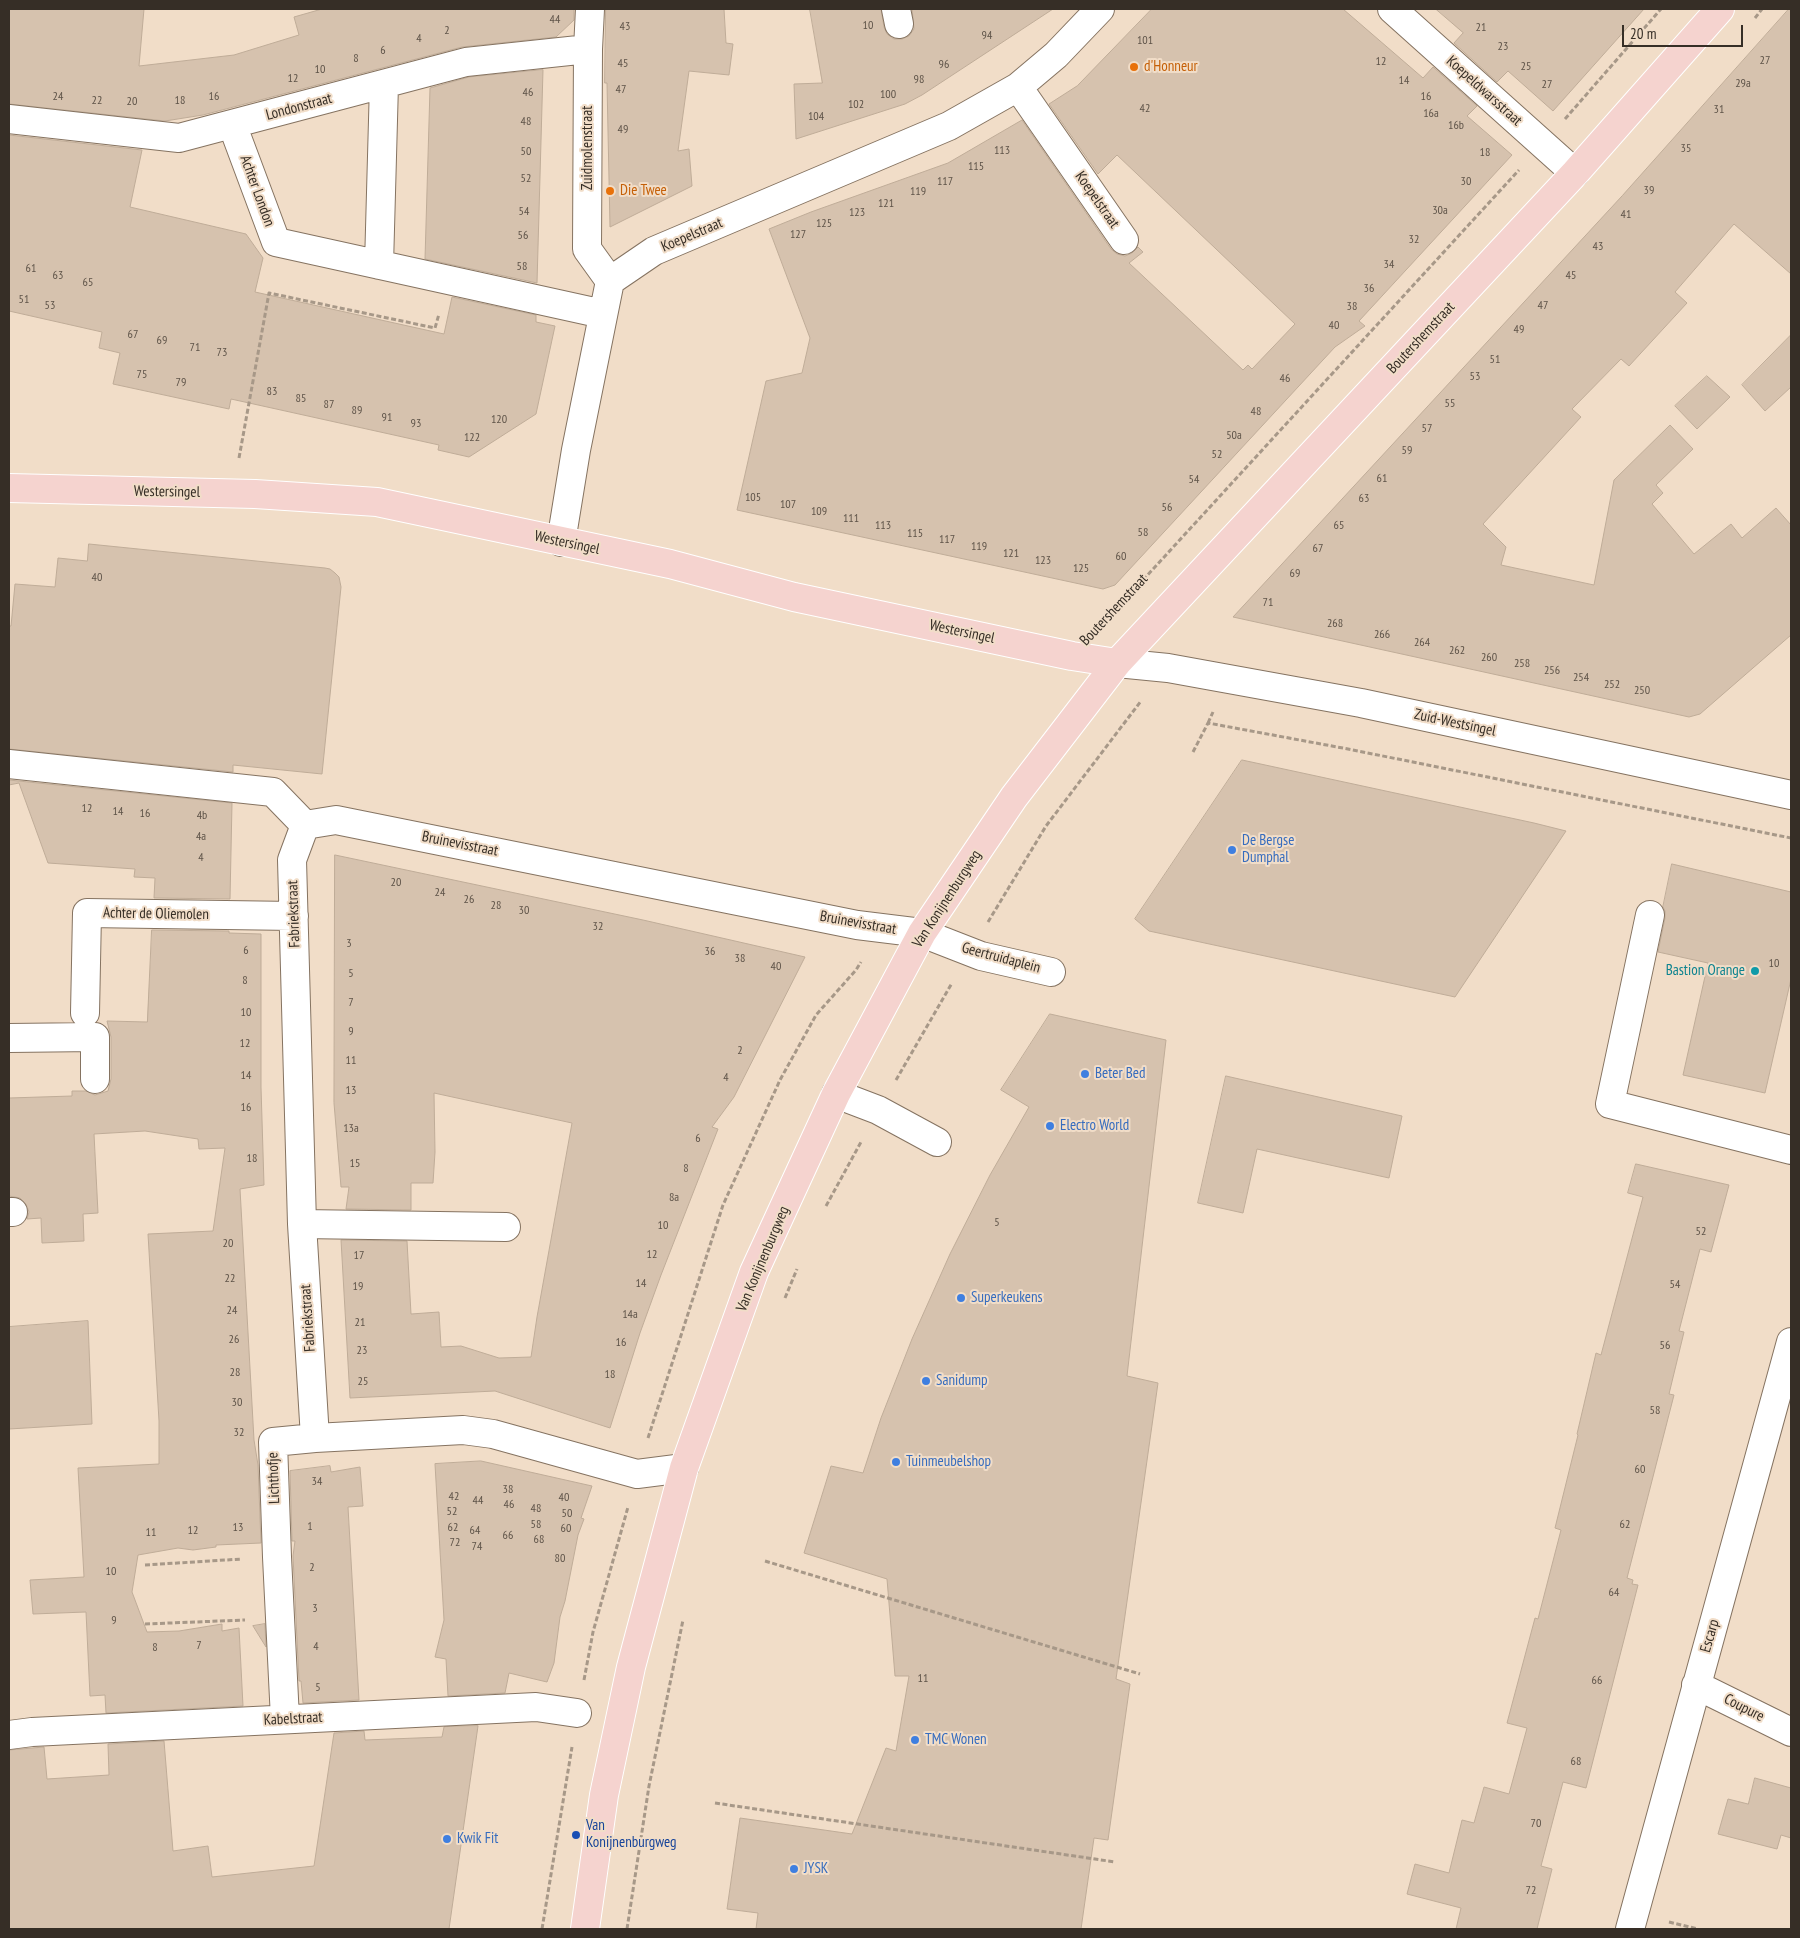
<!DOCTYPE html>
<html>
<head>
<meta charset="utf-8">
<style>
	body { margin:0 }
	#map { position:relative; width:1800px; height:1938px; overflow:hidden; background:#f1ddc8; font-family:"PT Sans Narrow",sans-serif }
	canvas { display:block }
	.frame { position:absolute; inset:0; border:10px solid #362e26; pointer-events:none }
	.scale { position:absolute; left:1622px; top:25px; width:121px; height:22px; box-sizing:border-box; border:2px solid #362e26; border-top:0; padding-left:6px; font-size:15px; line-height:18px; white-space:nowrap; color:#362e26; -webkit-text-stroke:4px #f1ddc8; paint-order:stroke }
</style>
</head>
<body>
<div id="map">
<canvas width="1800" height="1938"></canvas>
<div class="frame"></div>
<div class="scale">20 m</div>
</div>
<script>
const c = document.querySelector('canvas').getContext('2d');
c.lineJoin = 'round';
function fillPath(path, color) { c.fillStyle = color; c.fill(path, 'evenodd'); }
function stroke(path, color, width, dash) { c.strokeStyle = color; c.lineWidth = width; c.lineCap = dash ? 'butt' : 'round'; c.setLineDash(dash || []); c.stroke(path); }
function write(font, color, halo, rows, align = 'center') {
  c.font = font + ' "PT Sans Narrow",sans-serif'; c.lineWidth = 4; c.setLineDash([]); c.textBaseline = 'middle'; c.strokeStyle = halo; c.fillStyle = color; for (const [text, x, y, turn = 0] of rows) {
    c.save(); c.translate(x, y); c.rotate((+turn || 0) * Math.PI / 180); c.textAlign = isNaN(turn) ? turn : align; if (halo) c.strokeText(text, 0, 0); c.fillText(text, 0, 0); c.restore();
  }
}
const building = new Path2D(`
	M9,9H144L139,66L234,55L299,35L294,17L322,9H574V20L556,37L462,47L203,115L165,121L9,104Z
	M606,9H724L726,43L733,44L729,75L689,71L678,151L689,149L692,186L610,227L607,83H605Z
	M810,9H881L884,27L887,34L894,39H902L909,36L914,29L912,9H1053L922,95L905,104L796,139L794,84L822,83Z
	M1152,9H1343L1423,78L1433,67L1477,106L1467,116L1512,155L1359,321L1365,326L1335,347L1115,585L1103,589L737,510L766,381L802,373L810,338L769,229L811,212L948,163L1022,120L1111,249L1117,254L1125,256L1132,253L1138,247L1143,252L1129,263L1243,370L1248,365L1252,369L1295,324L1117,155L1098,174L1049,104L1077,86Z
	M1436,9H1644L1553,111L1508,71L1497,82L1454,43L1463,33Z
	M1789,9H1791V274L1734,224L1675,292L1687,303L1629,366L1621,359L1572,409L1581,417L1483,524L1506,547L1501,565L1594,585L1614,480L1670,425L1693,449L1656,485L1663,493L1652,504L1694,554L1731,524L1742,538L1776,508L1791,525V635L1700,714L1689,717L1233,617L1622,196Z
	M543,70L537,283L425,259L430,88L469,77Z
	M9,135L142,150L130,207L246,234L263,258L255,292L444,334L452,297L536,315V322L555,326L536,414L469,457L438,450L439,445L231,399L229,409L113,384L120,353L99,348L102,332L9,311Z
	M1791,335V387L1765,411L1742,385Z
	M1707,376L1730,397L1697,429L1675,406Z
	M89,544L325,568L330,569L335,573L339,577L341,587L322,774L233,765V772L9,749V626H11L15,584L55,587L58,558L87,561Z
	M1242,760L1534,823L1566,831L1455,997L1149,931L1135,919Z
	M9,780L232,803L230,899L154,898L155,878L134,877L135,869L48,863L19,783L9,785Z
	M335,855L643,920L805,957L734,1097L712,1127L718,1129L661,1275L640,1333L610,1428L495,1391L350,1398L341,1240L407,1241L411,1314L439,1312L441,1347L461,1346L499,1358L531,1357L537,1317L572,1123L434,1093L435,1152L433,1183H411V1210L346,1209L349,1187H341L334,1103Z
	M1672,864L1791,892V979L1765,1093L1683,1075L1708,963L1658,952L1665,918V911L1663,907Z
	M152,930L229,931V933L261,934V1087L264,1185L240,1189L254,1440L258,1465L261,1543L216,1545V1547L193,1550L178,1548L138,1555L132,1592L147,1632L179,1631L222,1624V1631L239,1628L243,1706L106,1713L105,1695L90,1696L86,1612L33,1614L30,1580L84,1577L78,1468L159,1464V1421L148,1234L213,1231L225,1148L199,1149L198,1139L145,1131L94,1134L98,1213L83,1214L84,1241L42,1243L41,1218L27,1219L29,1212L26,1204L20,1198L9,1196V1098L72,1096V1091H86L95,1095L108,1091L111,1079V1037L107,1021L147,1022Z
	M1050,1014L1166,1040L1127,1376L1158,1383L1116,1679L1130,1684L1108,1840L1094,1838L1081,1929H756L758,1913L727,1909L740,1818L852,1834L886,1748L896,1751L909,1676H895L887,1579L804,1553L831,1466L863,1473L881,1418L912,1339L950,1254L990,1175L1029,1107L1001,1090Z
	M1226,1076L1402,1116L1389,1178L1257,1149L1243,1213L1198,1203Z
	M1636,1164L1729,1185L1711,1252L1700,1249L1679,1331L1684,1332L1669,1394L1674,1395L1627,1578L1633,1580L1632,1584L1638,1585L1586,1788L1563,1782L1541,1866L1552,1869L1537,1929H1456L1461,1908L1407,1894L1415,1864L1449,1873L1462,1820L1474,1823L1484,1787L1509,1794L1527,1728L1507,1723L1535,1618L1538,1619L1561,1530L1555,1528L1578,1435L1577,1434L1596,1353L1601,1355L1643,1197L1628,1193Z
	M88,1321L92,1424L9,1429V1327Z
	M481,1461L592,1486L581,1518L584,1519L578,1535L565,1601L560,1617L554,1663L547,1682L509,1673L505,1693L448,1696L446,1659L435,1657L444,1620L435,1464Z
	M330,1466L331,1472L360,1467L363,1506L348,1507L359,1700L303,1703L301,1681H299L293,1556L295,1541H292L290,1471Z
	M265,1624L266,1647L253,1626Z
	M478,1726L449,1929H9V1750L44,1747L47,1779L109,1775L108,1744L164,1741L173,1851L208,1846L212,1877L314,1866L334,1733L364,1731L365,1740L442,1737L444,1727Z
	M1755,1778L1791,1788V1838L1781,1835L1777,1849L1718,1834L1728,1799L1748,1804Z`);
const path = new Path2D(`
	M1755,18L1762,9
	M1565,119L1661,9
	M239,458L269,293L435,328L439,314
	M1143,580L1519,170
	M1100,625L1122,602
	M1208,723L1213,712
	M1193,752L1208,723L1348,749L1791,838
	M988,922L1046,826L1141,701
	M896,1080L952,983
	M826,1206L861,1142
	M785,1298L797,1269
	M648,1438L723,1205L780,1080L816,1015L856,970L861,962
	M765,1561L1140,1674
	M145,1565L242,1559
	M145,1624L245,1620
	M584,1680L593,1632L628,1507
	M715,1803L1115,1862
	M1669,1922L1698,1929
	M542,1929L572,1747
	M627,1929L649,1786L683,1620`);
const minor = new Path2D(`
	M590,9L588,49L587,249L610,281
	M896,9L899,24
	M1392,9L1575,173
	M1018,87L1124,240
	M9,119L179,138L466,62L588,49
	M232,124L276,242L603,314
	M379,265L384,84
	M561,542L576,450L610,281L654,251L949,126L1018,87L1056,55L1100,9
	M1117,663L1168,668L1361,703L1791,795
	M9,764L273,792L305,825
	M305,825L292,860L302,1224L315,1438L463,1430L493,1434L637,1474L684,1468
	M305,825L336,820L857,925L922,933L981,956L1051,972
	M1650,915L1610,1104L1791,1150
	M85,1013L87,913L294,916
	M9,1038L95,1037V1079
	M836,1094L878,1110L937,1142
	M9,1212H13
	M302,1224L506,1227
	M1696,1685L1791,1732
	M285,1719L277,1557L273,1442L315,1438
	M9,1735L32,1732L536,1707L577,1713
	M1630,1929L1791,1342`);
const major = new Path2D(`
	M9,488L255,494L377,502L670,564L794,597L1072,656L1117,663
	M585,1929L604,1795L631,1667L684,1468L754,1272L836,1094L922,933L1014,797L1117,663L1575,173L1720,9`);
const markers = [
	[1134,67,5,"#e8710a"],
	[610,191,5,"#e8710a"],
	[1232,850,5,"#3f7fe0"],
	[1755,971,5,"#0f9aa8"],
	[1085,1074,5,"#3f7fe0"],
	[1050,1126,5,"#3f7fe0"],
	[961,1298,5,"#3f7fe0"],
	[926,1381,5,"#3f7fe0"],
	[896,1462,5,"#3f7fe0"],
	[915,1740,5,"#3f7fe0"],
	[576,1835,5,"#1a4fb4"],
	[447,1839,5,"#3f7fe0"],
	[794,1869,5,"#3f7fe0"]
];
const numberNames = [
	["44",555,20],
	["10",868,26],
	["43",625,27],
	["21",1481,28],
	["2",447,31],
	["94",987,36],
	["4",419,39],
	["101",1145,41],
	["23",1503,47],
	["6",383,51],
	["8",356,59],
	["27",1765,61],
	["12",1381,62],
	["45",623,64],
	["96",944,65],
	["25",1526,67],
	["10",320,70],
	["12",293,79],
	["98",919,80],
	["14",1404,81],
	["29a",1743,84],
	["27",1547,85],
	["47",621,90],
	["46",528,93],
	["100",888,95],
	["24",58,97],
	["16",214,97],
	["16",1426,97],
	["22",97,101],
	["18",180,101],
	["20",132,102],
	["102",856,105],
	["42",1145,109],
	["31",1719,110],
	["16a",1431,114],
	["104",816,117],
	["48",526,122],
	["16b",1456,126],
	["49",623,130],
	["35",1686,149],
	["113",1002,151],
	["50",526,152],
	["18",1485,153],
	["115",976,167],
	["52",526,179],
	["117",945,182],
	["30",1466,182],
	["39",1649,191],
	["119",918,192],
	["121",886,204],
	["30a",1440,211],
	["54",524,212],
	["123",857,213],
	["41",1626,215],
	["125",824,224],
	["127",798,235],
	["56",523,236],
	["32",1414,240],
	["43",1598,247],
	["34",1389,265],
	["58",522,267],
	["61",31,269],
	["63",58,276],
	["45",1571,276],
	["65",88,283],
	["36",1369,289],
	["51",24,300],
	["53",50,306],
	["47",1543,306],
	["38",1352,307],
	["40",1334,326],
	["49",1519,330],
	["67",133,335],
	["69",162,341],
	["71",195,348],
	["73",222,353],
	["51",1495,360],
	["75",142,375],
	["53",1475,377],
	["46",1285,379],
	["79",181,383],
	["83",272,392],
	["85",301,399],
	["55",1450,404],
	["87",329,405],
	["89",357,411],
	["48",1256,412],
	["91",387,418],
	["120",499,420],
	["93",416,424],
	["57",1427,429],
	["50a",1234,436],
	["122",472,438],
	["59",1407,451],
	["52",1217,455],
	["61",1382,479],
	["54",1194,480],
	["105",753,498],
	["63",1364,499],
	["107",788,505],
	["56",1167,508],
	["109",819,512],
	["111",851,519],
	["113",883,526],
	["65",1339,526],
	["58",1143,533],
	["115",915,534],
	["117",947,540],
	["119",979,547],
	["67",1318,549],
	["121",1011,554],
	["60",1121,557],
	["123",1043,561],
	["125",1081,569],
	["69",1295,574],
	["40",97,578],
	["71",1268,603],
	["268",1335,624],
	["266",1382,635],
	["264",1422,643],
	["262",1457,651],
	["260",1489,658],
	["258",1522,664],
	["256",1552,671],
	["254",1581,678],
	["252",1612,685],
	["250",1642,691],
	["12",87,809],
	["14",118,812],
	["16",145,814],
	["4b",202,816],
	["4a",201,837],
	["4",201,858],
	["20",396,883],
	["24",440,893],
	["26",469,900],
	["28",496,906],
	["30",524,911],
	["32",598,927],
	["3",349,944],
	["6",246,951],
	["36",710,952],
	["38",740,959],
	["10",1774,964],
	["40",776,967],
	["5",351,974],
	["8",245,981],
	["7",351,1003],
	["10",246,1013],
	["9",351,1032],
	["12",245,1044],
	["2",740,1051],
	["11",351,1061],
	["14",246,1076],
	["4",726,1078],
	["13",351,1091],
	["16",246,1108],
	["13a",351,1129],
	["6",698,1139],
	["18",252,1159],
	["15",355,1164],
	["8",686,1169],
	["8a",674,1198],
	["5",997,1223],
	["10",663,1226],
	["52",1701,1232],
	["20",228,1244],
	["12",652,1255],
	["17",359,1256],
	["22",230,1279],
	["14",641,1284],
	["54",1675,1285],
	["19",358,1287],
	["24",232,1311],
	["14a",630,1315],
	["21",360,1323],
	["26",234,1340],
	["16",621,1343],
	["56",1665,1346],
	["23",362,1351],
	["28",235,1373],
	["18",610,1375],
	["25",363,1382],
	["30",237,1403],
	["58",1655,1411],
	["32",239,1433],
	["60",1640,1470],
	["34",317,1482],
	["38",508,1490],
	["42",454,1497],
	["40",564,1498],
	["44",478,1501],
	["46",509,1505],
	["48",536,1509],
	["52",452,1512],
	["50",567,1514],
	["58",536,1525],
	["62",1625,1525],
	["1",310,1527],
	["13",238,1528],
	["62",453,1528],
	["60",566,1529],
	["12",193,1531],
	["64",475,1531],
	["11",151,1533],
	["66",508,1536],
	["68",539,1540],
	["72",455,1543],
	["74",477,1547],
	["80",560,1559],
	["2",312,1568],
	["10",111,1572],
	["64",1614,1593],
	["3",315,1609],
	["9",114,1621],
	["7",199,1646],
	["4",316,1647],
	["8",155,1648],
	["11",923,1679],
	["66",1597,1681],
	["5",318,1688],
	["68",1576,1762],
	["70",1536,1824],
	["72",1531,1891]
];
const foodNames = [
	["d'Honneur",1144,67],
	["Die Twee",620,191]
];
const streetNames = [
	["Koepeldwarsstraat",1484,91,42],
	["Londonstraat",299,107,-15],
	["Zuidmolenstraat",588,148,-90],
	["Achter London",257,191,70],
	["Koepelstraat",1097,200,55],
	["Koepelstraat",692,235,-23],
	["Boutershemstraat",1421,338,-47],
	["Westersingel",167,492,1],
	["Westersingel",567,543,12],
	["Boutershemstraat",1114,610,-47],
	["Westersingel",962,632,12],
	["Zuid-Westsingel",1455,723,12],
	["Bruinevisstraat",460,844,11],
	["Van Konijnenburgweg",947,899,-57],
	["Achter de Oliemolen",156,914,1],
	["Fabriekstraat",294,914,-92],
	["Bruinevisstraat",858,923,10],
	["Geertruidaplein",1001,958,15],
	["Van Konijnenburgweg",763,1259,-67],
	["Fabriekstraat",308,1318,-94],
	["Lichthofje",274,1478,-92],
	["Escarp",1710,1636,-74],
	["Coupure",1744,1708,27],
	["Kabelstraat",293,1719,-3]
];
const shopNames = [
	["De Bergse",1242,841],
	["Dumphal",1242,858],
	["Beter Bed",1095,1074],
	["Electro World",1060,1126],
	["Superkeukens",971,1298],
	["Sanidump",936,1381],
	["Tuinmeubelshop",906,1462],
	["TMC Wonen",925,1740],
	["Kwik Fit",457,1839],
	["JYSK",804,1869]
];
const cultureNames = [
	["Bastion Orange",1745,971]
];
const transitNames = [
	["Van",586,1826],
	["Konijnenburgweg",586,1843]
];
fillPath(building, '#d6c2ae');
stroke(building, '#bfac98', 1);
stroke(minor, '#857361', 30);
stroke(major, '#fff', 30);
stroke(path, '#a79888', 3, [5, 2.5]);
stroke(minor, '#fff', 28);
stroke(major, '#f5d3cf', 28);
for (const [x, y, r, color] of markers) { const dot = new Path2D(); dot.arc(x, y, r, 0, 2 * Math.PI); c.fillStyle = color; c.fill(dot); stroke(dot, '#f1ddc8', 2); }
write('12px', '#5e5348', null, numberNames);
write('15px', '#c56008', '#f1ddc8', foodNames, 'left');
write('15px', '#362e26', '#f1ddc8', streetNames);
write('15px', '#366cbe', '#f1ddc8', shopNames, 'left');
write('15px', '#0d838f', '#f1ddc8', cultureNames, 'right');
write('15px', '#164399', '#f1ddc8', transitNames, 'left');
</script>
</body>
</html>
